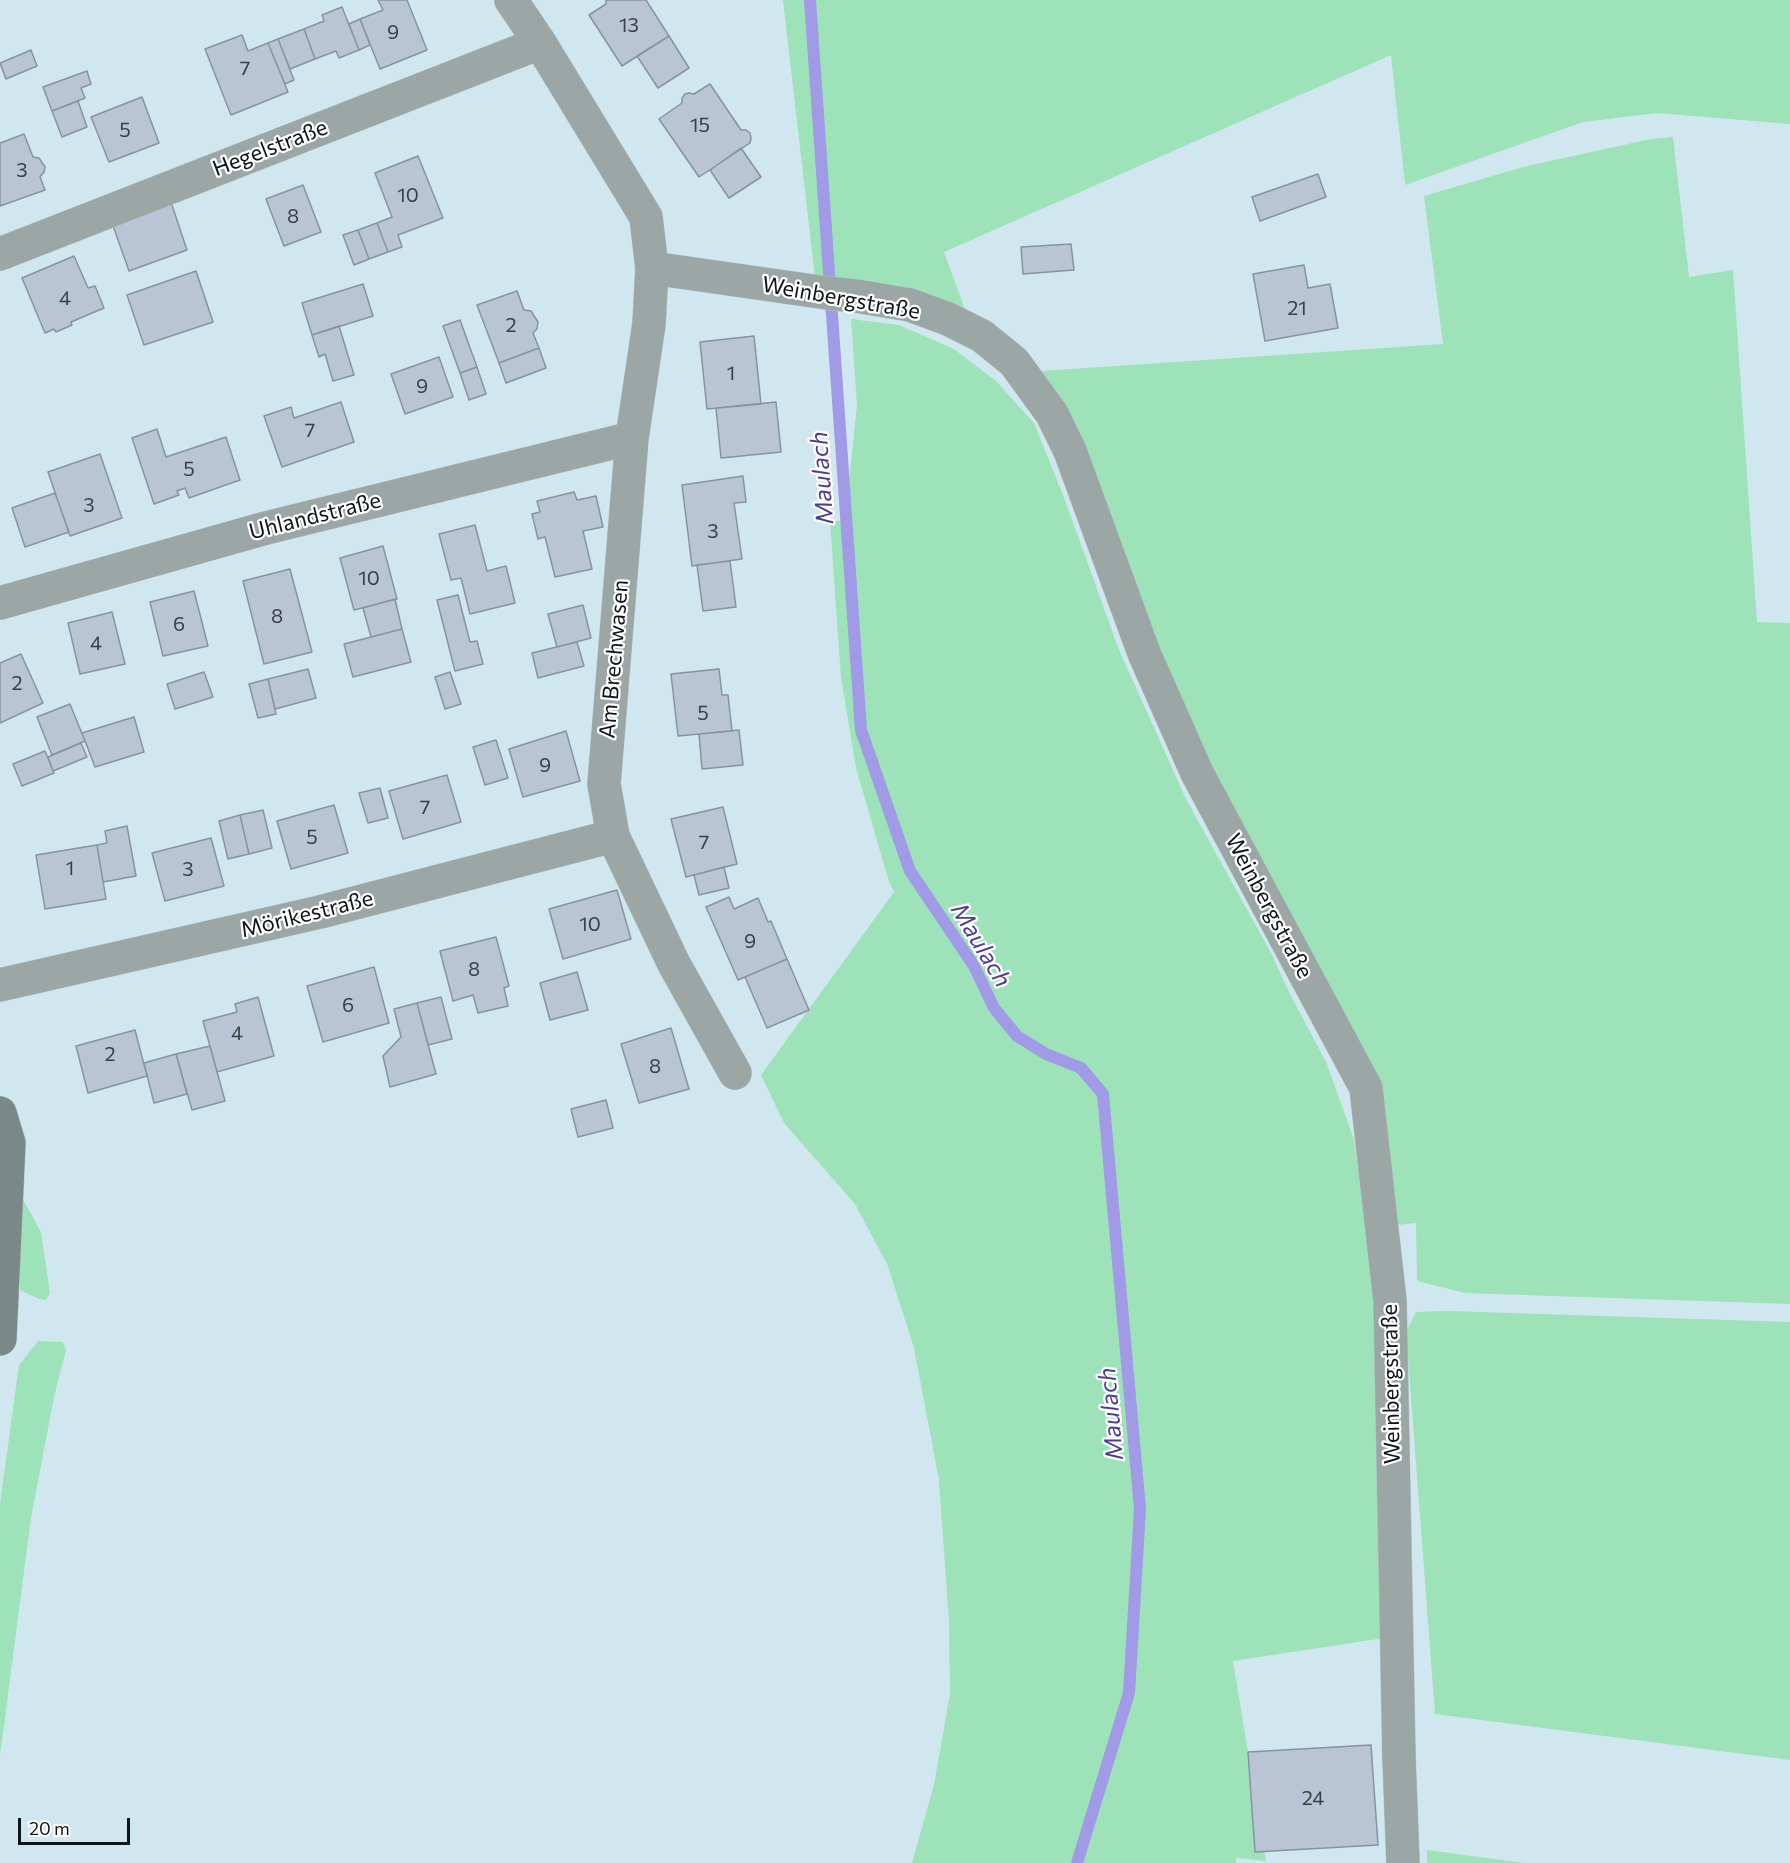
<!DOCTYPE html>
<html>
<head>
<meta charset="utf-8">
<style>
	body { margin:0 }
	#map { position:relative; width:1790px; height:1863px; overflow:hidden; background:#d1e7ef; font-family:Commissioner,sans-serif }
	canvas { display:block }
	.scale { position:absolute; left:18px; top:1818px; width:112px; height:27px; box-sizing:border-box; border:3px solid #0d1518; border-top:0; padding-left:8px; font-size:18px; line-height:21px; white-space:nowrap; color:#0d1518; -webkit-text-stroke:4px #fff; paint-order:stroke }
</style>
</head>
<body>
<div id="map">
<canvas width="1790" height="1863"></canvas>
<div class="scale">20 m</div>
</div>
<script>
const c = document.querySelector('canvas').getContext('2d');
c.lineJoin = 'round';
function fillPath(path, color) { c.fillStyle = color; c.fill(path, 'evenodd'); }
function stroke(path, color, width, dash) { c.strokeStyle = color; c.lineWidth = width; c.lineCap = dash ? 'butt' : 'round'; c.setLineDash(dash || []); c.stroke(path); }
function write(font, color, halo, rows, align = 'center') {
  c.font = font + ' Commissioner,sans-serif'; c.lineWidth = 4.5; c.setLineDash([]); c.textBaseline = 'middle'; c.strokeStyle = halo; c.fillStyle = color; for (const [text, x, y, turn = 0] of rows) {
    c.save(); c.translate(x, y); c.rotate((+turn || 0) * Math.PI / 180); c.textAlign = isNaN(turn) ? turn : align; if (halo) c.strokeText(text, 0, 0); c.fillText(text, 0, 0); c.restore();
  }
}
const green = new Path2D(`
	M783,0H1790V124L1657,113L1583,122L1405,185L1391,55L944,252L970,323L816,286Z
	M1673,137L1689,277L1733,270L1757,622L1790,623V1304L1465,1293L1417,1281L1416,1223L1396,1225L1368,1081L1233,814L1027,372L1443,344L1424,196L1523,167L1651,139Z
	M851,319L899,325L954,349L996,381L1034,423L1065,500L1119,650L1186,799L1271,953L1289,992L1327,1064L1354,1140L1384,1346L1391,1637L1233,1661L1266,1861L1236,1858V1863H912L934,1785L950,1694L949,1622L939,1480L914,1348L888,1266L855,1204L784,1123L761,1075L894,892L889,882L856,768L841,677L830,521H845L857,405Z
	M20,1194L41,1232L50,1293L46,1300L39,1299L20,1290Z
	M1447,1311L1790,1322V1760L1435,1714L1406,1332L1416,1312Z
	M38,1341L63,1342L66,1350L54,1397L31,1518L0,1756V1504L19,1365Z
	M1427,1850L1524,1863H1427Z`);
const stream = new Path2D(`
	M810,0L861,730L910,871L974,966L994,1008L1017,1036L1046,1054L1081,1068L1103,1094L1140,1509L1129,1693L1077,1863`);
const building = new Path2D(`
	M378,0H407L427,50L380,69L360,19L383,10Z
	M606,0H646L669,36L622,66L589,15L606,4Z
	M342,7L359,50L339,58L336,51L315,59L304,29L324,21L322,15Z
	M360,19L370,45L359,50L349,24Z
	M304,29L315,59L290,69L278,39Z
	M242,35L248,51L268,43L288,92L231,115L205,49Z
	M669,36L689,68L658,88L637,56Z
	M278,39L294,80L285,84L268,43Z
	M31,50L37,66L6,79L0,63Z
	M87,71L91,84L81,88L85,98L52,111L43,87Z
	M710,84L741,130H746L750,133L751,138L750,143L699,177L659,119L682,103V98L685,94L689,93L694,94Z
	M142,97L159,143L109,162L91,117Z
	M78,101L87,127L62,137L52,111Z
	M24,134L33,157L39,158L45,167L44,172L40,177L45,190L0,206V143Z
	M741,148L761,177L729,198L710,170Z
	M418,156L443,218L398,235L402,247L388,252L377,223L392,217L375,173Z
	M1318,174L1326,197L1260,221L1252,197Z
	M303,185L321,232L284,246L266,199Z
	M171,202L187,250L129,271L112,223Z
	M377,223L388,252L369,259L358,230Z
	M358,230L369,259L354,265L343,235Z
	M1071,244L1074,270L1023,274L1021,247Z
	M74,256L88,288L95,286L104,308L71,322L72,325L56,332L54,329L45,333L22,278Z
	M1304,265L1308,288L1330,284L1338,328L1265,341L1253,274Z
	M196,271L213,322L144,345L127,295Z
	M363,284L373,316L312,335L302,303Z
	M517,291L524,310L531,311L538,322L537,329L533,333L539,348L499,363L477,305Z
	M460,320L477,367L460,373L443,326Z
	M339,326L354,375L333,381L325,354L319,357L312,335Z
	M754,336L761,404L707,409L700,342Z
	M539,348L546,368L506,383L499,363Z
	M439,357L453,397L405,414L391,374Z
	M477,367L486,394L469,400L460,373Z
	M341,402L354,442L282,467L264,416L291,407L294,418Z
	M776,402L781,452L721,458L716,408Z
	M157,429L166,457L226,437L240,480L189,498L185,488L177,491L179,495L154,504L132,438Z
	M100,454L122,518L70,536L48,472Z
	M743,476L746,502L734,503L742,559L692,566L682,485Z
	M574,492L577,500L596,496L603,527L583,531L592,569L555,577L545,537L538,539L532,514L540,512L537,501Z
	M55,493L69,532L25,547L12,508Z
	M475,525L487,571L506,566L515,603L470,614L461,578L451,580L439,534Z
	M383,546L397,599L354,610L340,558Z
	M730,561L736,607L703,611L697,565Z
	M290,569L312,652L264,664L243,581Z
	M194,591L208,646L163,656L150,602Z
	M458,595L470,642L477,641L483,664L455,671L437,600Z
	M395,599L402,629L371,637L363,608Z
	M583,605L591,638L557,647L548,614Z
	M112,612L125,664L80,674L68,623Z
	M402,629L411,662L353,677L344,644Z
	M577,642L584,666L538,678L532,653Z
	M21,654L43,703L0,723V663Z
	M308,669L316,698L275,709L268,679Z
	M719,669L722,695H728L732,731L678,736L671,674Z
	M204,672L213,697L175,709L167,684Z
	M450,672L461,704L445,709L435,677Z
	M268,679L276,714L258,718L249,684Z
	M70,704L85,741L52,755L37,717Z
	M134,717L144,752L95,767L82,733Z
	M739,730L743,765L702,769L699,734Z
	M566,731L580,781L523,797L509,749Z
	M496,740L508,778L485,785L473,747Z
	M81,743L87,757L53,771L48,757Z
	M45,751L54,773L22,786L13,764Z
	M447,775L461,822L403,839L389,791Z
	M380,788L388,818L368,823L359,793Z
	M334,805L348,853L291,869L277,821Z
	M723,807L737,864L686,877L671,819Z
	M263,810L272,848L249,854L240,815Z
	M240,815L249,854L228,859L219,821Z
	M127,826L136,876L103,882L97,845L107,843L105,831Z
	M211,838L224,886L165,901L152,853Z
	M97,845L106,899L45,909L36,855Z
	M724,867L729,888L699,895L694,875Z
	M617,890L631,939L563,959L549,909Z
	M729,897L734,909L758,898L768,922L771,921L787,959L738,980L706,907Z
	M496,937L509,986L504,988L508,1006L478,1013L473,995L453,1001L440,951Z
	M787,959L809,1010L767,1028L745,977Z
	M374,967L389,1023L323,1042L307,986Z
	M577,972L588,1010L550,1020L540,983Z
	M258,997L274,1056L217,1072L203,1021L237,1012L235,1004Z
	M441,997L452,1039L428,1045L417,1003Z
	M417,1003L436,1074L390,1087L383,1056L401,1037L394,1009Z
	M671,1028L689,1089L639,1103L621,1044Z
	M135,1030L147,1076L88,1093L76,1046Z
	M210,1046L225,1101L192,1110L176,1054Z
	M176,1054L187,1094L154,1103L144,1063Z
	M606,1100L613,1128L578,1137L571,1109Z
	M1371,1745L1378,1845L1255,1852L1248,1752Z`);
const minor = new Path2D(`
	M511,0L540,43L646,217L652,268L649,324L632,438L604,784L613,836L674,964L735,1073
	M0,254L540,43
	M652,268L827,293L856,296L910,305L948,319L982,336L1014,362L1052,414L1070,451L1144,653L1197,773L1366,1088L1390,1301L1399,1758L1403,1863
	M0,603L266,528L632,438
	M0,985L320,912L613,836`);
const secondary = new Path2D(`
	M0,1113L9,1143L0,1339`);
const numberNames = [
	["13",629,25],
	["9",393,32],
	["7",245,68],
	["15",700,125],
	["5",125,130],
	["3",22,170],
	["10",408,195],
	["8",293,216],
	["4",65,298],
	["21",1297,308],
	["2",511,325],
	["1",731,373],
	["9",422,386],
	["7",310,430],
	["5",189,469],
	["3",89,505],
	["3",713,531],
	["10",369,578],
	["8",277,616],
	["6",179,624],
	["4",96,643],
	["2",17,683],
	["5",703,713],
	["9",545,765],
	["7",425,807],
	["5",312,837],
	["7",704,842],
	["1",70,868],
	["3",188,869],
	["10",590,924],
	["9",750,941],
	["8",474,969],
	["6",348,1005],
	["4",237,1033],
	["2",110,1054],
	["8",655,1066],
	["24",1313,1798]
];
const streetNames = [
	["Hegelstraße",270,148,-21],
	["Weinbergstraße",841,298,10],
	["Uhlandstraße",315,516,-14],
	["Am Brechwasen",614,659,-85],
	["Weinbergstraße",1269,906,62],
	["Mörikestraße",307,914,-14],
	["Weinbergstraße",1391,1384,-91]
];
const waterNames = [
	["Maulach",822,478,-94],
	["Maulach",981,945,59],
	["Maulach",1111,1414,-95]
];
fillPath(green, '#9de2b9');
stroke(stream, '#a19ae6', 12);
fillPath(building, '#b9c5d4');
stroke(building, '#8793a1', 1.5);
stroke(minor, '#aec1c8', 34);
stroke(secondary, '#aec1c8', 34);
stroke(minor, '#9ca6a5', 33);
stroke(secondary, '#7a8987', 33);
write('20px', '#384147', null, numberNames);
write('22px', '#0d1518', '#fff', streetNames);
write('italic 24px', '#4d3c95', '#fff', waterNames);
</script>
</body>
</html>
